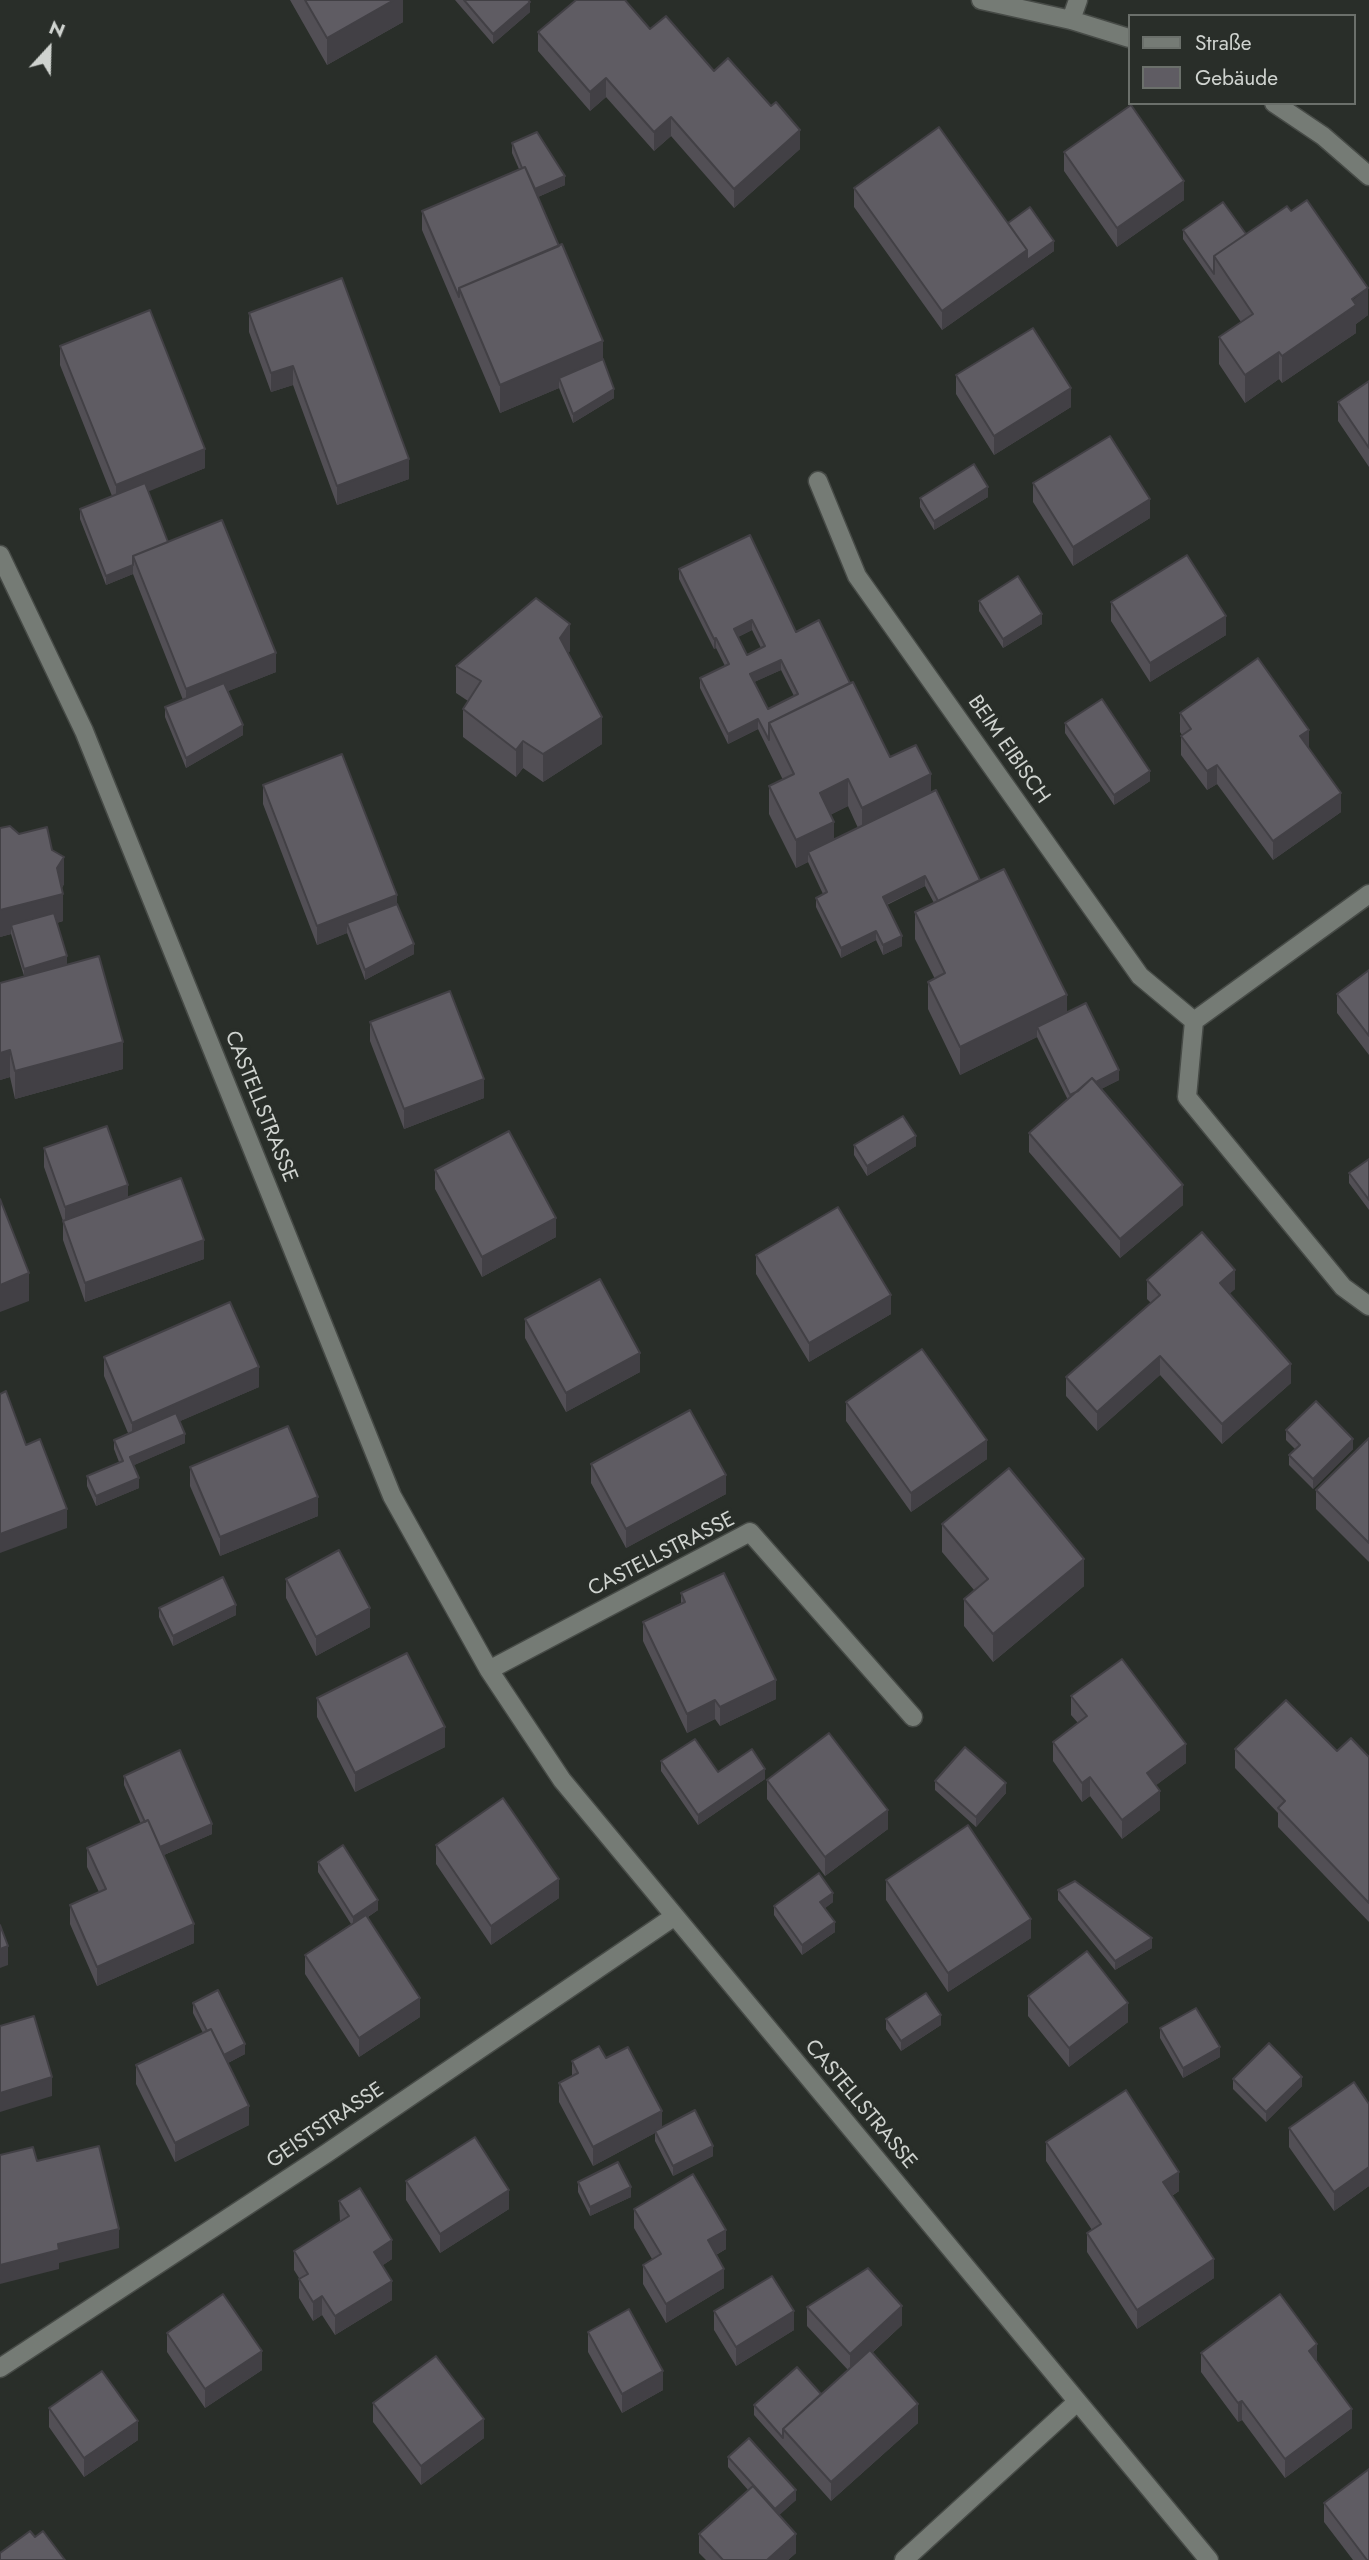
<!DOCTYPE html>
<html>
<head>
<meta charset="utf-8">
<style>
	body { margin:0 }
	#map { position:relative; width:1369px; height:2560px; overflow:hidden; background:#292e29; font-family:Jost,sans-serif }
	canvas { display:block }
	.legend { position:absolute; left:1128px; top:14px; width:228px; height:91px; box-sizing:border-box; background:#292e29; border:2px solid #6b706b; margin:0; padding:9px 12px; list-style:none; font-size:21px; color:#cfd3cf }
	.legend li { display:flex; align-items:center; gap:14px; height:35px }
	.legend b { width:35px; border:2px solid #6b706b }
	.north { position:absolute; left:14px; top:14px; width:70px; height:70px; -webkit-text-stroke:5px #292e29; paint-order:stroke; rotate:22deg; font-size:19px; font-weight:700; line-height:28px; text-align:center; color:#cfd3cf }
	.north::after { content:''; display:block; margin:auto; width:24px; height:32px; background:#cfd3cf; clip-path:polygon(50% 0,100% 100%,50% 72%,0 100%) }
</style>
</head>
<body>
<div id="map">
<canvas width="1369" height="2560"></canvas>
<ul class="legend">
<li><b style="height:9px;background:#757b75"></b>Straße</li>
<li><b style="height:19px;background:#5f5c63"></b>Gebäude</li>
</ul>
<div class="north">N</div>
</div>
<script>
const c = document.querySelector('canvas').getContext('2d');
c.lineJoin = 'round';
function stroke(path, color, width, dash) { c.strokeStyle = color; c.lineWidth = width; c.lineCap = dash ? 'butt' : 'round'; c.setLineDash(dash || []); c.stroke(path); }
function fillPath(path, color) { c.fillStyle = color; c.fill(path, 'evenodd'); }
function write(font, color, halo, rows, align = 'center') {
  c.font = font + ' Jost,sans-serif'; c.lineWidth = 7; c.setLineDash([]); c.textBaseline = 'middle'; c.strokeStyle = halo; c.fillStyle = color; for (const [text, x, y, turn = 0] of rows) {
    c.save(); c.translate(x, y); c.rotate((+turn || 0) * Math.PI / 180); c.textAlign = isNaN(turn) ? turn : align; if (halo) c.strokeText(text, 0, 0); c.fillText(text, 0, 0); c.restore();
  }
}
const minor = new Path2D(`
	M981,0L1071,20L1129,38
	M1071,20L1078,0
	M1274,103L1323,136L1369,176
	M818,481L857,576L1140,976L1194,1021L1187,1097L1343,1287L1369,1306
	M0,555L84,731L392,1496L489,1670L562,1780L1209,2560
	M1194,1021L1369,894
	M489,1670L750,1532L913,1717
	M0,2368L327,2153L675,1916
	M904,2560L1077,2402`);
const wall = new Path2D(`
	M290,0H403V22L327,65Z
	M455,0H528L530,12L493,44Z
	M650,29L714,71L800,149L734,208L671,136L654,151L606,97L590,111L538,51V32Z
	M512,143L565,185L538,197L603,359L614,398L573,423L559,388L500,413L422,230V211L519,169L512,153Z
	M1064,152L1184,200L1117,247L1064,171Z
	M854,188L1008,223L1054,251L942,330L854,207Z
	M1183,230L1246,234L1368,315L1356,324V333L1282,383L1279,379L1245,403L1219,364V337L1241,322L1183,239Z
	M249,313L409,479L337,505L293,385L271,392L249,332Z
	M60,346L205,468L148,491L168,542L276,672L228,691L243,735L186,768L165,717V707L183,700L133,574L106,585L80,519V509L112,496L60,365Z
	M956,375L1071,407L994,455L956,394Z
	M1369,381V467L1338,421V402Z
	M1033,483L1150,518L1073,566L1033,502Z
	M988,497L934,530L920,507V498Z
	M679,569L796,632L850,683L890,757L931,792L980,880L1067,1012L1119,1080L1101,1089L1183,1205L1120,1258L1029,1152V1133L1068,1100L1037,1037L960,1075L928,1009V982L935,979L915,939V912L934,903L925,886L887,905L902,946L883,955L876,940L841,958L816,907V898L823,894L808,862L796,868L769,814V786L783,780L758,729L728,744L700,688V678L725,666L716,648L714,649L679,579ZM752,630L761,648L747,655L738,637ZM781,670L794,696L768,709L754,682ZM848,806L858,828L834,840L830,815Z
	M979,601L1042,624L1003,648L979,611Z
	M1111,602L1226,635L1150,682L1111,621Z
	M570,651L568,653L602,744L543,782L523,768L516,777L463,737V709L468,701L456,693V666Z
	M1180,713L1309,749L1341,812L1273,860L1217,784L1207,790L1181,755V736L1182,735L1180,732Z
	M1065,723L1150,781L1114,805L1065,733Z
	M263,785L397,904L414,954L365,980L347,933L317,945L263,804Z
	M19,834L52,850L64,884L62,888L63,921L57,923L67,964L123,1069L15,1099L10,1077L0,1080V983L24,976L11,934L0,937Z
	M1369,970V1055L1337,1013V994Z
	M370,1022L484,1098L404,1129L370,1041Z
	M854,1145L916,1146L867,1176L854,1155Z
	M44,1148L128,1198L204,1259L85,1302L63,1240V1221L44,1167Z
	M1369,1159V1210L1349,1183V1173Z
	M435,1170L556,1237L482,1277L435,1189Z
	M756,1255L891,1314L809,1362L756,1274Z
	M1147,1280L1235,1289L1229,1294L1291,1383L1222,1444L1160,1375L1097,1431L1066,1396V1377L1151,1303L1147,1299Z
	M525,1319L640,1372L566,1412L525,1338Z
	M104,1357L259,1387L180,1421L185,1443L134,1465L139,1488L96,1506L87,1486V1476L119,1462L114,1449V1440L128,1433L104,1376Z
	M846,1402L987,1459L911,1512L846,1421Z
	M1286,1430L1353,1449L1313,1489L1289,1465V1455L1295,1449L1286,1440Z
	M1369,1438V1562L1316,1509V1490Z
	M591,1464L726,1494L626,1548L591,1483Z
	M190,1467L318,1516L220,1556L190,1486Z
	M942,1524L1084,1586L993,1662L964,1626V1599L974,1590L942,1552Z
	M286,1579L370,1627L316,1656L286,1598Z
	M681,1593L776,1699L720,1726L715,1719L687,1733L643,1641V1622L681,1603Z
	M159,1608L236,1615L173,1646L159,1617Z
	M1071,1696L1186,1763L1156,1785L1160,1810L1122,1839L1090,1796L1082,1802L1053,1761V1742L1078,1723L1071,1715Z
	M317,1698L445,1747L355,1792L317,1717Z
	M1235,1749L1337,1751L1369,1757V1922L1278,1827V1813L1235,1768Z
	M661,1761L718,1772L765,1779L698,1825L661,1771Z
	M124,1776L212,1834L164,1855L194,1943L97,1986L70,1924V1905L99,1892L87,1867V1848L141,1824L124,1785Z
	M767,1780L888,1829L825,1876L767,1799Z
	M935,1781L1006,1793L976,1827L935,1790Z
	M436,1845L559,1898L491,1945L436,1864Z
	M318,1862L378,1910L368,1917L420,2017L359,2057L305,1974V1955L351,1924L318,1872Z
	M886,1880L1031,1938L948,1992L886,1900Z
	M1058,1890L1152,1948L1115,1970L1058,1900Z
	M833,1902L825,1908L835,1932L802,1955L774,1915V1906Z
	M1028,1996L1128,2022L1069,2067L1028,2016Z
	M193,2003L245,2054L228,2063L249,2125L175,2162L136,2084V2065L203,2033L193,2013Z
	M886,2019L941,2025L901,2051L886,2029Z
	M1160,2028L1220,2057L1183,2078L1160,2038Z
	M606,2058L662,2127L713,2156L673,2176L655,2141V2133L593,2166L559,2102V2083L572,2076V2061Z
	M1233,2079L1302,2086L1266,2122L1233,2089Z
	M1369,2104V2186L1334,2211L1289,2147V2128Z
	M1046,2142L1179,2191L1172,2196L1214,2278L1137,2329L1087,2252V2233L1092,2230L1046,2161Z
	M406,2181L509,2209L440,2253L406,2200Z
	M578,2182L631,2197L590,2216L578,2192Z
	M339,2201L392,2259L383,2265L392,2300L335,2335L322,2315L313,2321L299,2298V2278L294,2270V2251L340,2222Z
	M634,2209L726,2249L716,2255L724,2288L666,2323L643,2284V2265L652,2259L634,2228Z
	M807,2307L902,2325L872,2353L918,2423L831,2501L754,2415V2405L821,2394L848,2370L807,2326Z
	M714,2311L794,2330L736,2366L714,2330Z
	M588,2332L663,2390L622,2413L588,2352Z
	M167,2333L262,2370L205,2408L167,2352Z
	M1201,2353L1352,2428L1285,2478L1242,2420L1238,2422L1201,2372Z
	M373,2403L484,2438L421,2485L373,2422Z
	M49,2408L138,2440L84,2477L49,2427Z
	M728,2457L796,2500L779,2515L796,2553L788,2560H706L699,2553V2534L748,2490L728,2467Z
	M1324,2503L1369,2560H1353L1324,2522Z`);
const shadedWall = new Path2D(`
	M394,0H403V22L327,65V38Z
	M530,2V12L493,44V34Z
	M606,78V97L590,111V92Z
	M671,117V136L654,151V132Z
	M800,130V149L734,208V189Z
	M565,176V185L531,200V190Z
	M1184,181V200L1117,247V228Z
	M1054,241V251L942,330V311L1027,250Z
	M1368,288V315L1356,324V333L1282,383V356Z
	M603,341V369L559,378V388L500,413V385Z
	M1279,352V379L1245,403V375Z
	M293,366V385L271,392V373Z
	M1071,388V407L994,455V436Z
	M614,389V398L573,423V414Z
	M205,449V468L116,505V485Z
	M409,459V479L337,505V486Z
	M988,487V497L934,530V521Z
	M1150,499V518L1073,566V547Z
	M133,565V574L106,585V576Z
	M1042,614V624L1003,648V639Z
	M1226,616V635L1150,682V663Z
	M752,620V630L734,639V629Z
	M570,624V651L560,665V638Z
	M716,638V648L714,649V639Z
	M276,653V672L186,708V689Z
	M781,660V670L750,684V674Z
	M602,717V744L543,782V754Z
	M758,719V729L728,744V734Z
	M243,725V735L186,768V758Z
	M1309,730V749L1300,736Z
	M523,741V768L516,777V750Z
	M1217,765V784L1207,790V771Z
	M1150,771V781L1114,805V795Z
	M931,774V802L862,836V808Z
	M848,779V806L820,820V793Z
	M1341,793V812L1273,860V841Z
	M834,822V850L808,852V862L796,868V840Z
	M64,857V884L57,896V868Z
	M925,876V886L883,906V897Z
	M63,894V921L14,934L11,925V934L0,937V910Z
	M397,895V914L347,923V933L317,945V926Z
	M876,931V940L841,958V948Z
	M902,936V946L883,955V945Z
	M414,944V954L365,980V970Z
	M67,956V966L24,979V969Z
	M1067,995V1022L1037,1027V1037L960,1075V1047Z
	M123,1042V1069L15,1099V1071Z
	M10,1050V1077L0,1080V1053Z
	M1119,1070V1080L1070,1105V1095Z
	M484,1079V1098L404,1129V1109Z
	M916,1136V1146L867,1176V1166Z
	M128,1185V1204L65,1226V1207Z
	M1183,1185V1205L1120,1258V1239Z
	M556,1218V1237L482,1277V1257Z
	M204,1240V1259L85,1302V1283Z
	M1235,1270V1289L1220,1302V1283Z
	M29,1273V1301L0,1312V1285Z
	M891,1295V1314L809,1362V1343Z
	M640,1353V1372L566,1412V1393Z
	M1160,1356V1375L1097,1431V1412Z
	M1291,1364V1383L1222,1444V1424Z
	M259,1367V1387L132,1442V1423Z
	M185,1434V1443L130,1467V1457Z
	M1353,1439V1449L1313,1489V1479Z
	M987,1440V1459L911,1512V1493Z
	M726,1475V1494L626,1548V1529Z
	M139,1478V1488L96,1506V1496Z
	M318,1497V1516L220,1556V1537Z
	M67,1509V1528L0,1553V1534Z
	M1084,1559V1586L993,1662V1634Z
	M236,1605V1615L173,1646V1636Z
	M370,1608V1627L316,1656V1637Z
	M776,1680V1699L720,1726V1707Z
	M715,1700V1719L687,1733V1714Z
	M445,1727V1747L355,1792V1773Z
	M1186,1744V1763L1147,1792V1773Z
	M765,1769V1779L698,1825V1815Z
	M1090,1777V1796L1082,1802V1783Z
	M1006,1783V1793L976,1827V1817Z
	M1160,1791V1810L1122,1839V1820Z
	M888,1810V1829L825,1876V1857Z
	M212,1824V1834L157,1858V1849Z
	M559,1879V1898L491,1945V1926Z
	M833,1893V1902L820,1912V1902Z
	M378,1900V1910L353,1927V1917Z
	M1031,1919V1938L948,1992V1973Z
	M835,1922V1932L802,1955V1945Z
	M194,1924V1943L97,1986V1967Z
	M1152,1938V1948L1115,1970V1961Z
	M8,1946V1965L0,1968V1949Z
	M420,1998V2017L359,2057V2038Z
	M1128,2003V2022L1069,2067V2048Z
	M941,2015V2025L901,2051V2041Z
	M245,2044V2054L220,2067V2057Z
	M1220,2047V2057L1183,2078V2068Z
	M52,2077V2096L0,2112V2093Z
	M1302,2077V2086L1266,2122V2112Z
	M249,2106V2125L175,2162V2143Z
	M662,2111V2130L655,2131V2133L593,2166V2147Z
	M713,2146V2156L673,2176V2166Z
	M1369,2167V2186L1334,2211V2192Z
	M1179,2172V2191L1163,2201V2182Z
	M631,2187V2197L590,2216V2207Z
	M509,2190V2209L440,2253V2234Z
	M119,2229V2248L59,2263V2269L0,2284V2265L58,2244Z
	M726,2230V2249L708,2259V2240Z
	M392,2240V2259L374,2271V2252Z
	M1214,2259V2278L1137,2329V2310Z
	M724,2269V2288L666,2323V2304Z
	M392,2281V2300L335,2335V2316Z
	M322,2296V2315L313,2321V2302Z
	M902,2306V2325L850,2373V2354Z
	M794,2311V2330L736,2366V2347Z
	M1317,2344V2363L1309,2351Z
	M262,2351V2370L205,2408V2389Z
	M663,2371V2390L622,2413V2394Z
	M1242,2401V2420L1238,2422V2403Z
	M918,2404V2423L831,2501V2482Z
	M1352,2409V2428L1285,2478V2459Z
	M484,2419V2438L421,2485V2466Z
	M138,2421V2440L84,2477V2458Z
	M796,2490V2500L775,2519V2509Z
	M796,2534V2553L788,2560H767Z`);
const building = new Path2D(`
	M305,0H394L327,38Z
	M464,0H528L530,2L493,34Z
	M576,0H625L650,29L666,16L714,71L728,58L771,106L776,102L800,130L734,189L671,117L654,132L606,78L590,92L538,32Z
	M1131,105L1184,181L1117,228L1064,152Z
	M939,127L1027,250L942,311L854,188Z
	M537,132L565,176L535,189L525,167L522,168L512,143Z
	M525,167L559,246L459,288V297L422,211Z
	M1307,200L1368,288L1352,299L1356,305L1282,356L1279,352L1245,375L1219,337L1253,314L1214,256L1287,206L1291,211Z
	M1223,202L1246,234L1214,256V274L1183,230Z
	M1030,207L1054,241L1027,260V250L1008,223Z
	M562,244L603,341L500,385L459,288Z
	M342,278L409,459L337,486L293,366L271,373L249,313Z
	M150,310L205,449L116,485L60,346Z
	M1033,328L1071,388L994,436L956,375Z
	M603,359L614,389L573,414L559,378Z
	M1369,381V448L1338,402Z
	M1110,436L1150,499L1073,547L1033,483Z
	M974,464L988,487L934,521L920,498Z
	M145,483L168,542L133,556V565L106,576L80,509Z
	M222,520L276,653L186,689L133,556Z
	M750,535L796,632L819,620L850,683L769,723V740L758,719L728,734L700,678L729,664L716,638L714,639L679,569ZM752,620L765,646L747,655L734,629ZM781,660L798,694L768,709L750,674Z
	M1187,555L1226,616L1150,663L1111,602Z
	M1018,576L1042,614L1003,639L979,601Z
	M536,598L570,624L560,638L602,717L543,754L523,741L516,750L463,709L481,681L456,666Z
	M1258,658L1309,730L1300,736L1341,793L1273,841L1217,765L1207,771L1181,736L1191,729L1180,713Z
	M853,682L890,757L916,745L931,774L862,808L848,779L820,793L834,822L796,840L769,786L794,774L769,723Z
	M224,683L243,725L186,758L165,707Z
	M1102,699L1150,771L1114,795L1065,723Z
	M342,754L397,895L317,926L263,785Z
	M936,790L980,880L938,901L925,876L883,897L902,936L883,945L876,931L841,948L816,898L827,892L808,852Z
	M10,826L19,834L47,827L52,850L64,857L57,868L63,894L0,910V828Z
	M1004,869L1067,995L960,1047L928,982L945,973L915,912Z
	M397,904L414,944L365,970L347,923Z
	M54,913L67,956L24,969L11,925Z
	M99,956L123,1042L15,1071L10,1050L0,1053V983Z
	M1369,970V1036L1337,994Z
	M450,991L484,1079L404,1109L370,1022Z
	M1086,1003L1119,1070L1096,1082L1092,1078L1078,1091L1070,1095L1037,1027Z
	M1092,1078L1183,1185L1120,1239L1029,1133Z
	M903,1116L916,1136L867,1166L854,1145Z
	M107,1126L128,1185L65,1207L44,1148Z
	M509,1131L556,1218L482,1257L435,1170Z
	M1369,1159V1200L1349,1173Z
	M181,1178L204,1240L85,1283L63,1221Z
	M0,1199L29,1273L0,1285Z
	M838,1207L891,1295L809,1343L756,1255Z
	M1202,1232L1235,1270L1220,1283L1291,1364L1222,1424L1160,1356L1097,1412L1066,1377L1160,1295L1147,1280Z
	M600,1279L640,1353L566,1393L525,1319Z
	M230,1302L259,1367L132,1423L104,1357Z
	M922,1349L987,1440L911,1493L846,1402Z
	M6,1391L26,1445L40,1439L67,1509L0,1534V1394Z
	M1316,1401L1353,1439L1313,1479L1289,1455L1300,1445L1286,1430Z
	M690,1410L726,1475L626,1529L591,1464Z
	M176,1413L185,1434L130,1457L139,1478L96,1496L87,1476L123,1461L114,1440Z
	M288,1426L318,1497L220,1537L190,1467Z
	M1369,1438V1543L1316,1490Z
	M1009,1468L1084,1559L993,1634L964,1599L988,1579L942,1524Z
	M339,1550L370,1608L316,1637L286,1579Z
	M724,1573L776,1680L720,1707L715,1700L687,1714L643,1622L685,1602L681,1593Z
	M223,1577L236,1605L173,1636L159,1608Z
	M407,1653L445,1727L355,1773L317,1698Z
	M1122,1659L1186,1744L1147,1773L1160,1791L1122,1820L1090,1777L1082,1783L1053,1742L1087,1716L1071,1696Z
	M1286,1700L1337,1751L1351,1738L1369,1757V1903L1278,1808L1285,1801L1235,1749Z
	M829,1733L888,1810L825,1857L767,1780Z
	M695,1739L718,1772L752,1749L765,1769L698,1815L661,1761Z
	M965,1747L1006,1783L976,1817L935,1781Z
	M180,1750L212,1824L160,1847L148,1820L145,1822L124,1776Z
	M503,1798L559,1879L491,1926L436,1845Z
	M148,1820L194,1924L97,1967L70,1905L106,1889L87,1848Z
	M968,1825L1031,1919L948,1973L886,1880Z
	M343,1845L378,1900L353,1917L318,1862Z
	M819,1873L833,1893L820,1902L835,1922L802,1945L774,1906Z
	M1075,1881L1152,1938L1115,1961L1058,1890Z
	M366,1915L420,1998L359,2038L305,1955Z
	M0,1925L8,1946L0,1949Z
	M1087,1951L1128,2003L1069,2048L1028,1996Z
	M218,1990L245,2044L224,2055L211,2029L207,2031L193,2003Z
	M926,1993L941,2015L901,2041L886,2019Z
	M1196,2008L1220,2047L1183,2068L1160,2028Z
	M34,2016L52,2077L0,2093V2026Z
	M211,2029L249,2106L175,2143L136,2065Z
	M1269,2043L1302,2077L1266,2112L1233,2079Z
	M599,2046L606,2058L628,2047L662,2111L593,2147L559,2083L578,2073L572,2061Z
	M1354,2082L1369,2104V2167L1334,2192L1289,2128Z
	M1126,2090L1179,2172L1163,2182L1214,2259L1137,2310L1087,2233L1101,2224L1046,2142Z
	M695,2110L713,2146L673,2166L655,2131Z
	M475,2137L509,2190L440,2234L406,2181Z
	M99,2146L119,2229L58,2244L59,2250L0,2265V2155L33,2147L37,2161Z
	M618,2162L631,2187L590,2207L578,2182Z
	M693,2174L726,2230L708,2240L724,2269L666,2304L643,2265L661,2254L634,2209Z
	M360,2188L392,2240L374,2252L392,2281L335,2316L322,2296L313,2302L299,2279L308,2274L294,2251L349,2216L339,2201Z
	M868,2268L902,2306L850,2354L807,2307Z
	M772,2276L794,2311L736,2347L714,2311Z
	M223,2294L262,2351L205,2389L167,2333Z
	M1280,2294L1317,2344L1309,2351L1352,2409L1285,2459L1242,2401L1238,2403L1201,2353Z
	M629,2309L663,2371L622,2394L588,2332Z
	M870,2350L918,2404L831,2482L783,2429Z
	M436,2356L484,2419L421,2466L373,2403Z
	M797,2367L821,2394L783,2429V2438L754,2405Z
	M102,2371L138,2421L84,2458L49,2408Z
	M749,2438L796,2490L775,2509L728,2457Z
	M1369,2469V2560H1367L1324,2503Z
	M753,2486L796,2534L767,2560H723L699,2534Z
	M30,2531L35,2537L43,2531L65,2560H0V2553Z`);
const streetNames = [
	["BEIM EIBISCH",1008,750,55],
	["CASTELLSTRASSE",260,1107,68],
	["CASTELLSTRASSE",662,1555,-27],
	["CASTELLSTRASSE",860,2105,50],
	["GEISTSTRASSE",326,2126,-34]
];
stroke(minor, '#474b47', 21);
stroke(minor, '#757b75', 18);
fillPath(wall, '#524f55');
fillPath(shadedWall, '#424045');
fillPath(building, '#5f5c63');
stroke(building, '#424045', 2);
write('21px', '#cfd3cf', '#292e29', streetNames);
</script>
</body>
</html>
